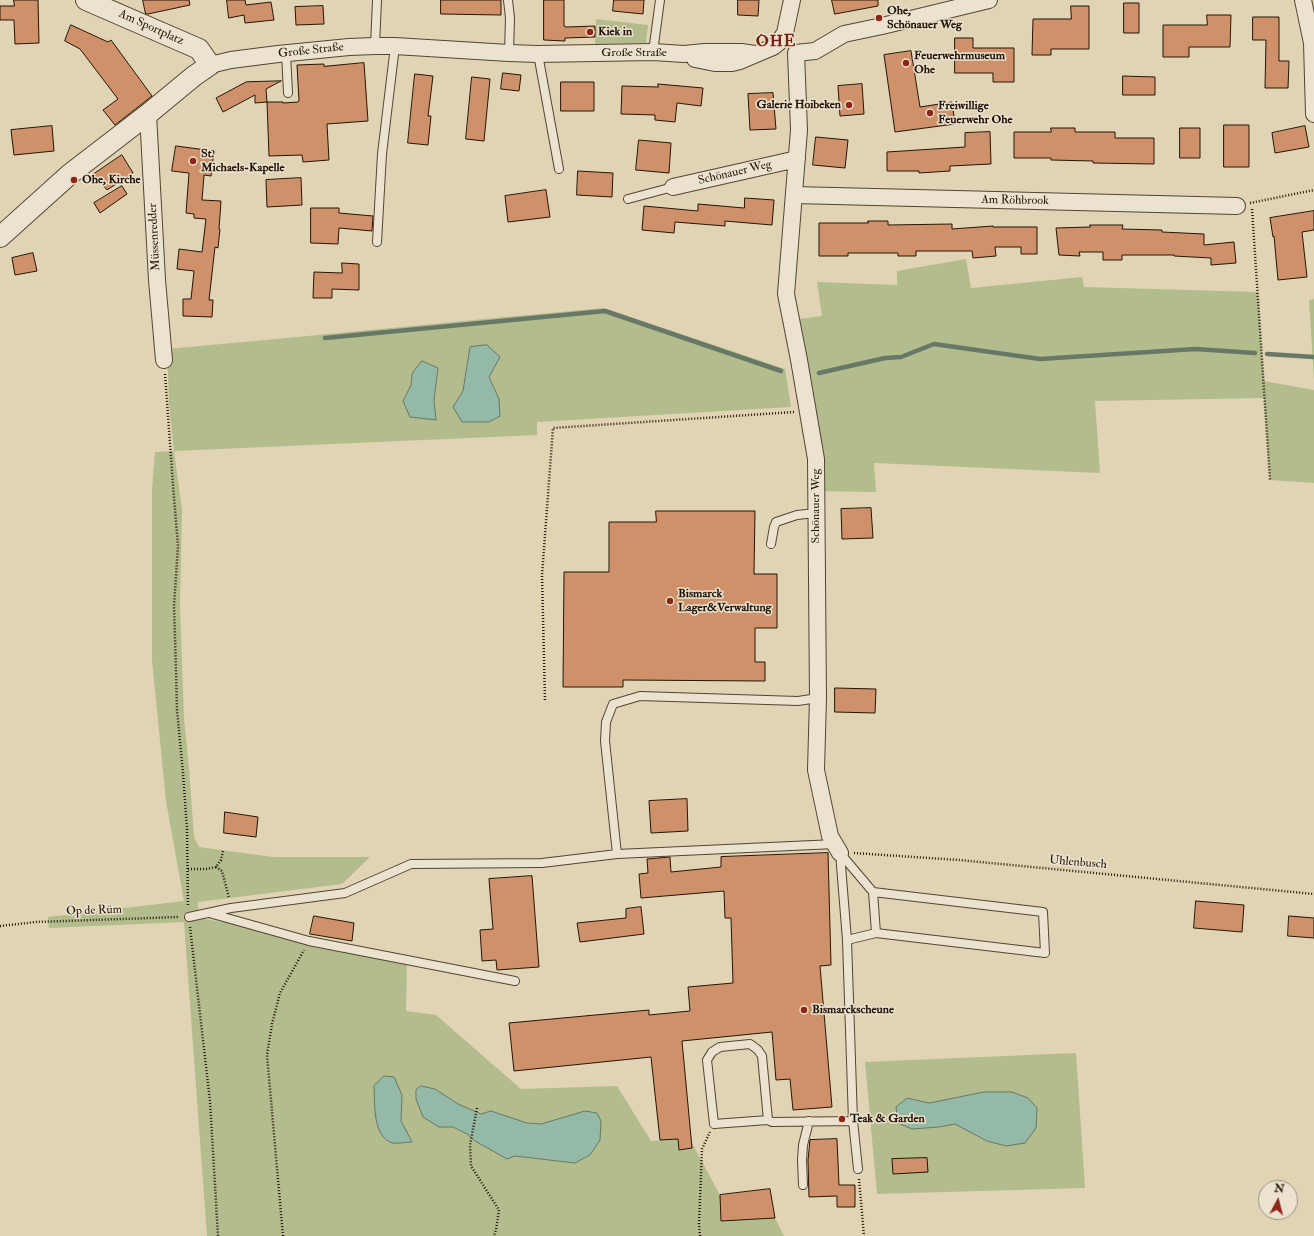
<!DOCTYPE html>
<html>
<head>
<meta charset="utf-8">
<style>
	body { margin:0 }
	#map { position:relative; width:1314px; height:1236px; overflow:hidden; background:#e0d4b5; font-family:"IM FELL Double Pica",serif }
	canvas { display:block }
	.north { position:absolute; left:1258px; top:1180px; width:40px; height:40px; box-sizing:border-box; background:#ebe3cf; border:1px solid #9c907f; border-radius:50%; rotate:7deg; font-size:11px; font-weight:700; line-height:16px; text-align:center; color:#261408 }
	.north::after { content:''; display:block; margin:auto; width:14px; height:18px; background:#8f2418; clip-path:polygon(50% 0,100% 100%,50% 72%,0 100%) }
</style>
</head>
<body>
<div id="map">
<canvas width="1314" height="1236"></canvas>
<div class="north">N</div>
</div>
<script>
const c = document.querySelector('canvas').getContext('2d');
c.lineJoin = 'round';
function fillPath(path, color) { c.fillStyle = color; c.fill(path, 'evenodd'); }
function stroke(path, color, width, dash) { c.strokeStyle = color; c.lineWidth = width; c.lineCap = dash ? 'butt' : 'round'; c.setLineDash(dash || []); c.stroke(path); }
function write(font, color, halo, rows, align = 'center') {
  c.font = font + ' "IM FELL Double Pica",serif'; c.lineWidth = 3; c.setLineDash([]); c.textBaseline = 'middle'; c.strokeStyle = halo; c.fillStyle = color; for (const [text, x, y, turn = 0] of rows) {
    c.save(); c.translate(x, y); c.rotate((+turn || 0) * Math.PI / 180); c.textAlign = isNaN(turn) ? turn : align; if (halo) c.strokeText(text, 0, 0); c.fillText(text, 0, 0); c.restore();
  }
}
const green = new Path2D(`
	M596,19L648,25L646,43L595,44Z
	M966,259L971,288L1082,277L1084,287L1258,292L1264,381L1314,390V483L1270,480L1264,398L1095,401L1100,473L874,463L876,492L816,491L791,320L822,316L817,282L897,285V271Z
	M1314,299V380L1309,300Z
	M604,308L785,369L791,407L537,422V435L174,451L182,510L180,605L184,718L189,769L194,837L199,847L273,857H370L342,884L198,902L199,918L271,930L407,960L406,1011L436,1015L521,1089L617,1086L651,1141L678,1139L679,1150L692,1148V1143L720,1195L722,1221L775,1218L784,1236H207L184,922L49,928L48,917L184,901L166,801L152,660V489L155,452L174,451L169,404L167,349C313,336 458,321 604,308ZM470,347L489,377L499,399L463,391ZM438,368L434,400L436,420L403,401L411,385L412,374ZM374,1086L402,1095L401,1121L411,1142ZM458,1104L481,1114L491,1111L508,1118L527,1123L541,1125L585,1111L575,1163L515,1156L507,1159L475,1141L467,1134L453,1127Z
	M1076,1053L1085,1188L877,1194L865,1062Z`);
const water = new Path2D(`
	M487,345L500,357L489,377L499,399L500,416L489,422H462L453,407L463,391L470,347Z
	M422,361L438,368L434,400L436,420L410,417L403,401L411,385L412,374Z
	M384,1076L394,1077L402,1095L401,1121L412,1142C406,1142 398,1144 393,1143C372,1138 375,1102 374,1086Z
	M421,1086L435,1089L458,1104L481,1114L491,1111L527,1123L541,1124L585,1111L597,1113L601,1121L600,1140L590,1155L575,1163L515,1156L507,1159L475,1141L467,1134L453,1127H439L423,1117L416,1099V1090Z
	M984,1092H1012L1028,1098L1037,1108L1036,1128L1025,1143L1006,1146L987,1141L955,1124L939,1127L912,1129L898,1123L896,1107L907,1098L929,1103Z`);
const stream = new Path2D(`
	M325,338L605,311L781,371
	M1267,354L1314,357
	M819,373L885,358L901,357L934,344L1040,359L1195,349L1255,353`);
const building = new Path2D(`
	M14,0H38L39,43L15,44L14,20H0V6H14Z
	M143,0H189L190,5L148,14H146Z
	M227,0H245L246,5L271,2L274,20L245,23L244,15L229,18Z
	M441,0H501V15L441,14Z
	M544,0H564V26L566,27L595,26V37L565,38V41L544,40Z
	M614,0H644L643,14L613,11Z
	M738,0H759L758,16L738,15Z
	M832,0H878V6L835,14Z
	M1124,3H1139V33H1124Z
	M323,6L324,24L296,25L295,7Z
	M1071,6H1089V49H1051V55H1032L1033,19H1071Z
	M1207,15H1231L1230,47H1189V57H1163V25H1207Z
	M1253,17H1279V61H1289L1288,88H1265L1266,40H1253Z
	M71,25L108,42L111,40L152,96L115,125L103,110L118,99L80,49L65,41Z
	M955,38H973V48H1014V82H993V73H955Z
	M911,51L920,107L952,102L955,124L895,132L884,55Z
	M364,63L368,121L327,124L329,160L303,162L302,155L269,156L267,102H283V103L298,102L299,101L297,65L324,64V66Z
	M503,73L521,75L519,91L501,89Z
	M415,74L433,76L428,116H431L428,145L408,143Z
	M1123,76L1155,77V95H1123Z
	M472,77L490,79L484,141L466,139Z
	M281,81L266,89L267,102L255,103V95L223,112L216,98L246,82Z
	M561,82H594V111H561Z
	M658,84L703,88L701,106L677,103L675,122L655,120V115L621,114L622,86L658,87Z
	M862,84L864,114L840,116L838,86Z
	M773,93L776,129L750,130L748,94Z
	M1224,125H1249V167H1224Z
	M52,126L54,151L14,155L11,130Z
	M1305,126L1309,147L1275,153L1272,133Z
	M1051,128H1075V132H1115V138H1154V164L1093,163V161L1051,160V158H1014V132H1051Z
	M1180,128H1200V158H1180Z
	M990,132L991,164L950,166V171L919,173V171H887V152L965,147V133Z
	M816,137L848,140L845,168L813,165Z
	M639,140L671,143L669,173L636,170Z
	M176,146L214,151L211,176L204,175L202,200L221,201L219,229H220L218,248L215,247L209,300H213L212,317L183,316V299H191L194,271L177,269L179,249L202,252L206,219L194,218V214L186,213L189,173L172,171Z
	M122,155L133,173L107,190L94,174Z
	M578,171L613,173L612,197L577,195Z
	M301,178L302,205L267,207L266,180Z
	M122,186L127,194L100,213L94,203Z
	M546,190L550,217L508,222L505,196Z
	M745,198L774,200L772,225L725,221V226L675,222L674,233L642,230L644,206L698,211V204L744,208Z
	M311,208H339V213L373,216L372,231L339,228L338,244L311,243Z
	M1314,211V230L1302,232L1307,277L1278,280L1274,236L1273,237L1270,218Z
	M868,221H888V225L952,224V229L993,226V227H1037V254H1021V247H995L996,256L973,258L972,251H916V256H898V253H848V256H819V223H868Z
	M1090,225H1123L1122,229L1162,230V232L1204,234V245L1234,242L1236,263L1211,265V258L1174,256V255H1122V260H1103V252H1079L1080,256L1059,255L1056,228L1090,227Z
	M33,253L37,271L15,275L12,258Z
	M342,263L359,264V290L332,289V298H313L314,272L342,273Z
	M871,508L873,538L842,539L841,509Z
	M656,511H755L754,574H777V628H755V662H765V681L623,680V687H563L564,572H609V522H656Z
	M835,688L876,689L875,713L835,712Z
	M687,799L688,831L651,833L649,801Z
	M225,812L258,817L256,837L224,833Z
	M828,853L831,965L820,966L832,1107L793,1110L790,1079L776,1080L772,1032L682,1041L692,1148L679,1150L678,1139L660,1140L651,1057L514,1071L509,1023L649,1010V1015L690,1011L688,987L733,983L731,918H725L724,891L641,898L639,874L648,873L647,859L670,857L671,872L721,867V857Z
	M532,876L539,967L497,970L496,960L482,961L480,930L493,929L489,879Z
	M1196,901L1244,905L1242,932L1194,928Z
	M641,907L644,934L580,942L577,923L626,918V909Z
	M314,916L354,923L352,941L310,934Z
	M1289,916L1314,918V938L1288,936Z
	M837,1139L839,1185H855V1207H837V1196L809,1197L808,1160L810,1140Z
	M927,1158L928,1172L893,1174L892,1159Z
	M770,1189L775,1218L721,1221L720,1195Z`);
const path = new Path2D(`
	M1250,203L1314,190
	M1252,209L1270,480
	M165,374L173,485L178,546L174,606L176,670L177,710L183,773L187,829L188,906
	M545,700L542,575L553,428L794,412
	M854,853L959,860L1314,894
	M216,867L222,871L229,898
	M188,869H206L216,867L221,860L223,851
	M0,926L36,922L178,917
	M190,927L210,1101L218,1236
	M477,1108L470,1145L471,1166L499,1210L496,1230L494,1236
	M859,1179L864,1236
	M283,1236L267,1055L272,1024L280,993L304,950
	M700,1236L699,1224L702,1149L710,1132`);
const service = new Path2D(`
	M508,0L510,18L509,53
	M375,46L377,0
	M653,52L660,0
	M286,53L288,93
	M538,54L559,169
	M628,199L673,187
	M377,242L382,154L395,46
	M771,544L774,527L776,522L797,515L816,513
	M840,853L873,892L1043,912L1045,953L876,933L873,892
	M840,853L847,940L853,1121L858,1169
	M617,854L605,741L606,722L613,704L640,696L798,701L818,698
	M209,913L309,941L515,981
	M189,917L231,908L345,893L411,864L542,863L617,854L835,844
	M847,940L876,933
	M768,1120L714,1124L707,1060L712,1052L720,1047L750,1044L758,1050L762,1056L768,1120L772,1122L853,1121
	M803,1185L802,1160L803,1145L809,1121`);
const minor = new Path2D(`
	M1303,0L1312,43L1314,114
	M796,53L799,130L786,294L799,360L816,459L818,698L816,770L830,836L840,853
	M796,53L815,51L844,34L882,26L989,0
	M695,59L715,63H732L740,61L773,47L778,43L785,33L792,0
	M210,65L231,60L278,54L349,47L375,46H395L509,53L538,54L653,52L684,54L705,52H741L755,54
	M148,114L157,280L164,360
	M673,187L797,159
	M794,195L1237,206`);
const tertiary = new Path2D(`
	M0,237L70,174L148,114L194,76L210,65L199,49L86,0`);
const markers = [
	[879,18,4,"#8f2418"],
	[590,32,4,"#8f2418"],
	[906,63,4,"#8f2418"],
	[849,105,4,"#8f2418"],
	[930,113,4,"#8f2418"],
	[193,161,4,"#8f2418"],
	[74,180,4,"#8f2418"],
	[670,601,4,"#8f2418"],
	[804,1010,4,"#8f2418"],
	[842,1119,4,"#8f2418"]
];
const poiNames = [
	["Ohe,",887,11],
	["Schönauer Weg",887,25],
	["Kiek in",598,32],
	["Feuerwehrmuseum",914,56],
	["Ohe",914,70],
	["Galerie Hoibeken",841,105,"right"],
	["Freiwillige",938,106],
	["Feuerwehr Ohe",938,120],
	["St.",201,154],
	["Michaels-Kapelle",201,168],
	["Ohe, Kirche",82,180],
	["Bismarck",678,594],
	["Lager&Verwaltung",678,608],
	["Bismarckscheune",812,1010],
	["Teak & Garden",850,1119]
];
const streetNames = [
	["Am Sportplatz",151,28,24],
	["Große Straße",311,51,-6],
	["Große Straße",634,53],
	["Schönauer Weg",735,173,-13],
	["Am Röhbrook",1015,201,1],
	["Müssenredder",155,237,-93],
	["Schönauer Weg",816,506,-90],
	["Uhlenbusch",1078,863,5],
	["Op de Rüm",94,911,-2]
];
const districtNames = [
	["OHE",776,43]
];
fillPath(green, '#b3bc8c');
fillPath(water, '#95b9a7');
stroke(water, '#697767', 1);
stroke(stream, '#697767', 4.5);
fillPath(building, '#ce916a');
stroke(building, '#261408', 1);
stroke(service, '#544433', 10);
stroke(minor, '#544433', 18);
stroke(tertiary, '#544433', 22);
stroke(path, '#261408', 2.5, [1, 2]);
stroke(service, '#ebe3cf', 8);
stroke(minor, '#ebe3cf', 16);
stroke(tertiary, '#ebe3cf', 20);
for (const [x, y, r, color] of markers) { const dot = new Path2D(); dot.arc(x, y, r, 0, 2 * Math.PI); c.fillStyle = color; c.fill(dot); stroke(dot, '#ebe3cf', 1.5); }
write('bold 12px', '#261408', '#ebe3cf', poiNames, 'left');
write('12px', '#261408', '#ebe3cf', streetNames);
c.letterSpacing = '1px';
write('bold 16px', '#7a1f14', '#ebe3cf', districtNames);
c.letterSpacing = '0px';
</script>
</body>
</html>
